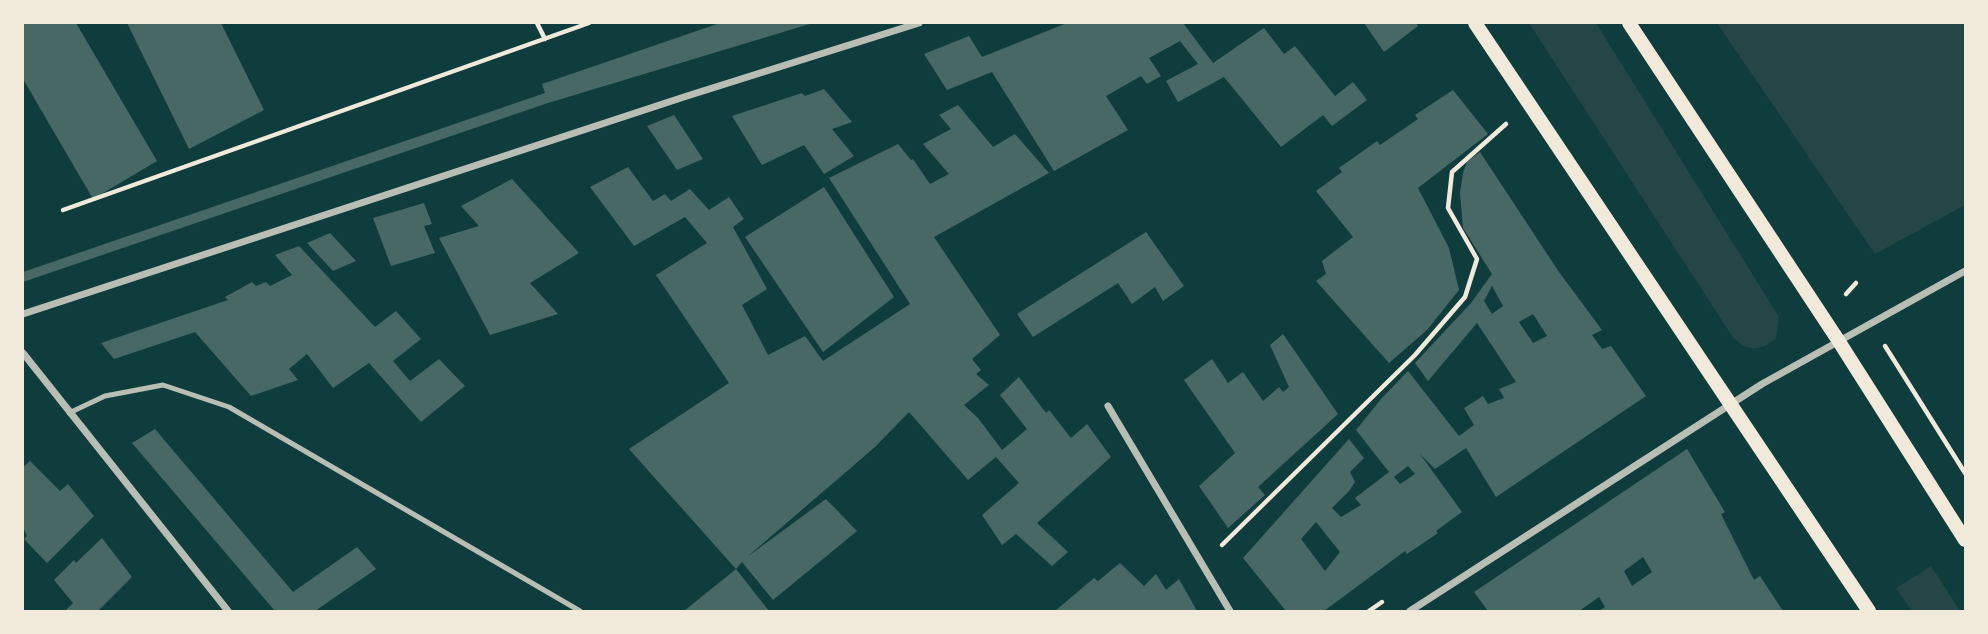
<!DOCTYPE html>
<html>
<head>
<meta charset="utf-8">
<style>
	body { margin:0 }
	#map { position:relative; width:1988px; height:634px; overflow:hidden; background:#0f3d3e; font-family:Commissioner,sans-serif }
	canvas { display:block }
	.frame { position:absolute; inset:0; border:24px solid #f1e9da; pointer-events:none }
</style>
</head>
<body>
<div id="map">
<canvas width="1988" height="634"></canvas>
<div class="frame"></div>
</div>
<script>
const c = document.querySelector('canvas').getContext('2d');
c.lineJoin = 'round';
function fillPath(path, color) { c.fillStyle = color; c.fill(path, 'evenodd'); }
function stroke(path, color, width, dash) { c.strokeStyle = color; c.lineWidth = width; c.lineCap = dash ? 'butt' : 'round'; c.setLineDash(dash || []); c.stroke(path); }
const green = new Path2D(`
	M1529,23H1596L1779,317L1776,338C1760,352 1746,352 1732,336Z
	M1717,23H1965V205L1875,254Z
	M1931,566L1960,611H1912L1896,588Z`);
const building = new Path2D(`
	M23,23H76L157,161L93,199L23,79Z
	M127,23H221L264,110L189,149Z
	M720,23H813L548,103L23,282V272L545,93L542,84Z
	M1067,23H1183L1213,63L1264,28L1284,54L1295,46L1335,96L1353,82L1367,100L1332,126L1323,115L1281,147L1224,77L1178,102L1166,81L1198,64L1180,41L1149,58L1161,76L1147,84L1141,76L1106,96L1128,130L1054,171L992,72L947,90L924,54L969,36L982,57Z
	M1364,23H1416L1418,26L1384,52Z
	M824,89L852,122L832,129L854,156L824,174L804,145L762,165L732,116L802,93L805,96Z
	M1453,90L1488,134L1418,188L1449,248L1459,290L1427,330L1389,363L1316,281L1326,274L1322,261L1353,237L1316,191L1342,172L1339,168L1377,141L1380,145L1418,119L1415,115Z
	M958,105L993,147L1015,134L1049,173L934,237L1000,335L972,359L981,370L976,374L989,385L964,405L978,418L1002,450L1027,429L1000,395L1019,377L1046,413L1049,410L1071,438L1087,424L1111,457L1037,523L1068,552L1052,566L1016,534L1002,545L982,515L1019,483L996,457L968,480L909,412L875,447L747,557L826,499L857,531L773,600L742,562L736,569L769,611H684L736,569L629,449L729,383L656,275L707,243L685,217L634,246L590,187L628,167L653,201L665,194L671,201L690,189L709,210L729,197L744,219L733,227L767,289L742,305L768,355L805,336L823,361L910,304L829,178L898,144L911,160L913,159L930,184L949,174L923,144L951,129L939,115Z
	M674,115L703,159L677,170L647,126Z
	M1480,152L1559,272L1602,330L1592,335L1602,349L1611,346L1646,396L1496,497L1466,448L1435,469L1420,454L1462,512L1436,531L1438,533L1407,554L1405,551L1324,611H1286L1243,558L1349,439L1364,458L1350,472L1355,482L1349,491L1332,508L1341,517L1361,505L1355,498L1389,472L1356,430L1381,399L1408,371L1459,436L1474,425L1464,408L1483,396L1488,404L1504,398L1499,389L1516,382L1477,323L1428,381L1415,363L1471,303L1492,274L1463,228L1460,193L1463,173L1467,162ZM1492,286L1503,306L1492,314L1484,301ZM1533,314L1547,336L1533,343L1519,322ZM1408,466L1415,474L1400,484L1394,477ZM1316,522L1340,552L1325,571L1301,539Z
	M512,179L579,253L530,283L558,314L490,335L439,238L479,226L461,206Z
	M824,187L894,297L823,352L745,237Z
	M424,203L432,224L424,226L435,253L391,266L373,218Z
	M1146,232L1184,286L1163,301L1155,287L1132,304L1118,283L1033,337L1017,314Z
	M330,233L356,261L333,271L307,243Z
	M299,246L375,327L396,311L421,339L393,361L410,381L439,359L465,386L421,422L369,363L333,388L307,354L289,369L298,380L251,396L195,332L114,359L101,343L228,300L225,297L252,282L256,286L266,282L270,286L292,275L275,255Z
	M1283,334L1338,414L1258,487L1265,495L1228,528L1199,486L1235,453L1184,380L1212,359L1228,383L1243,372L1263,401L1279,387L1283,392L1289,387L1270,345Z
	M155,429L293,592L357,547L376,569L315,611H275L132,443Z
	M1687,449L1725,512L1721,514L1754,580L1760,576L1783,611H1599L1605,607L1599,597L1579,611H1488L1474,592ZM1643,557L1652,572L1632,586L1624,571Z
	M30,461L60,491L68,484L94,516L47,563L24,539L27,536L23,527V467Z
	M102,538L132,577L98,611H65L73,603L54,580L74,560L76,563Z
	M1120,563L1144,586L1156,574L1166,590L1179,579L1197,611H1055L1094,578L1098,581Z`);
const path = new Path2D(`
	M537,23L545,39
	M63,210L589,23
	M1846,294L1856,283
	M1885,346L1965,473
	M1222,545L1415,355L1465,297L1477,259L1448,208L1452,172L1506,124
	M1369,611L1382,602`);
const service = new Path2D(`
	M69,413L105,396L163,385L229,407L580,611`);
const minor = new Path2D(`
	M23,314L687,96L919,23
	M23,353L228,611
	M1108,406L1230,611
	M1410,611L1762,384L1965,271`);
const secondary = new Path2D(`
	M1475,23L1869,611
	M1629,23L1838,340L1965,540`);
fillPath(green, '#244646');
fillPath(building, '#486865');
stroke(path, '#f1e9da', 4.5);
stroke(service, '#b8beb3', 5);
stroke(minor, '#b8beb3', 7);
stroke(secondary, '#f1e9da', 14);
</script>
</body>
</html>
